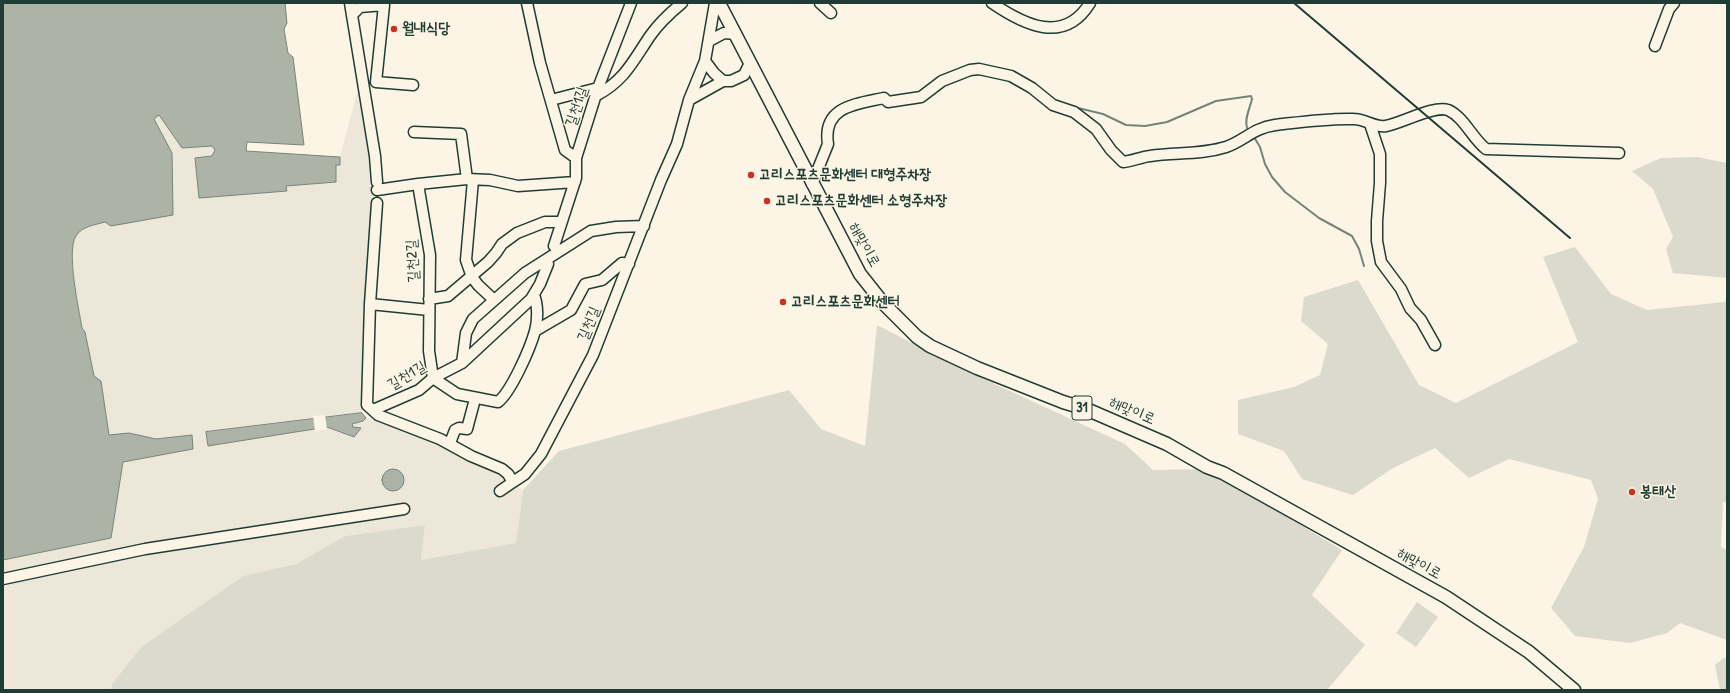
<!DOCTYPE html>
<html>
<head>
<meta charset="utf-8">
<style>
	body { margin:0 }
	#map { position:relative; width:1730px; height:693px; overflow:hidden; background:#fcf5e5; font-family:"Patrick Hand",sans-serif }
	canvas { display:block }
	.frame { position:absolute; inset:0; border:4px solid #1f3d34; pointer-events:none }
</style>
</head>
<body>
<div id="map">
<canvas width="1730" height="693"></canvas>
<div class="frame"></div>
</div>
<script>
const c = document.querySelector('canvas').getContext('2d');
c.lineJoin = 'round';
function fillPath(path, color) { c.fillStyle = color; c.fill(path, 'evenodd'); }
function stroke(path, color, width, dash) { c.strokeStyle = color; c.lineWidth = width; c.lineCap = dash ? 'butt' : 'round'; c.setLineDash(dash || []); c.stroke(path); }
function write(font, color, halo, rows, align = 'center') {
  c.font = font + ' "Patrick Hand","Poor Story",sans-serif'; c.lineWidth = 3; c.setLineDash([]); c.textBaseline = 'middle'; c.strokeStyle = halo; c.fillStyle = color; for (const [text, x, y, turn = 0] of rows) {
    c.save(); c.translate(x, y); c.rotate((+turn || 0) * Math.PI / 180); c.textAlign = isNaN(turn) ? turn : align; if (halo) c.strokeText(text, 0, 0); c.fillText(text, 0, 0); c.restore();
  }
}
const built = new Path2D(`
	M358,89L374,175L362,413L206,432L208,446L327,427L354,437L360,428L353,427L352,424L363,421L366,418L450,446L523,490L516,543L421,560L425,525L345,536L296,564L243,576L141,647L112,684L111,690H3V560L111,538L123,462L193,449L192,435L155,439L129,433L109,436L101,381L94,376L85,332L82,328L75,289L72,247L75,237L84,228L105,222L172,153L154,119L159,115L182,148L212,146L215,150L200,198L286,191V186L336,182V165H340V157Z`);
const green = new Path2D(`
	M1697,157L1727,163V278L1673,273L1666,249L1673,237L1653,189L1632,171L1661,158Z
	M1575,247L1611,294L1647,310L1725,302L1727,293V502H1723L1721,547L1727,550V640L1680,623L1667,633L1630,643L1575,636L1551,608L1584,547L1598,499L1591,480L1509,459L1469,478L1435,448L1393,468L1353,495L1302,479L1284,451L1238,434V400L1294,387L1320,375L1328,344L1301,321L1304,297L1358,280L1419,385L1456,403L1578,342L1543,257Z
	M877,325L960,368L1125,444L1153,470L1208,469L1342,550L1312,595L1365,645L1327,690H111L112,684L141,647L243,576L296,564L345,536L425,525L421,560L516,543L523,490L559,451L789,390L821,429L865,446Z
	M1417,602L1438,617L1416,647L1396,633Z
	M1725,657L1727,667V690H1720L1715,665Z`);
const water = new Path2D(`
	M3,3H285L287,23L284,29L288,53L293,57L304,145L247,142L246,151L340,157V165H336V182L286,186L287,191L199,198L195,158L212,156L215,150L212,146L182,148L159,115L154,119L172,153L173,215L111,226L105,222C95,225 82,226 76,236C66,250 79,310 82,328L85,332L94,376L101,381L109,435L129,433L156,439L192,435L193,449L123,462L111,538L3,560Z
	M362,413L366,418L363,421L352,424L353,427L361,428L354,437L327,427L208,446L206,432Z
	M382 480a11 11 0 1 1 22 0a11 11 0 1 1-22 0Z`);
const pier = new Path2D(`
	M325,415L327,429L315,431L313,416Z`);
const stream = new Path2D(`
	M1074,107L1103,114L1126,125L1145,126L1167,122L1216,101L1251,96L1252,99C1250,108 1244,119 1247,128
	M1254,137L1260,147L1265,164L1272,177L1285,192L1319,218L1352,236L1359,249L1364,266`);
const minor = new Path2D(`
	M350,3L375,156L377,182
	M527,3L540,63L565,150L576,158
	M820,3L831,13
	M992,3C1024,25 1064,45 1090,3
	M352,15L360,7L384,5L376,82L413,85
	M709,41L724,33L736,34
	M1655,46L1669,9L1674,3
	M705,61L714,73L723,81
	M597,95C625,80 633,61 650,36C659,23 670,13 682,3
	M551,100L598,88
	M689,100L723,81H731L744,75L750,63
	M1370,124L1380,154V183L1377,221V241L1381,262L1401,289L1410,308L1421,320L1435,345
	M414,132L461,134L467,179L418,184
	M467,179L490,180L518,186L575,182
	M473,180L466,260L472,277L478,285L494,300
	M812,184L828,144C822,106 857,104 884,98L888,102L921,97L942,81L970,70L979,69L1011,76L1032,88L1053,105L1074,112L1096,129L1111,150L1123,162C1133,161 1141,157 1150,156C1175,152 1201,155 1226,147C1244,141 1253,128 1275,125C1301,122 1328,118 1354,119C1365,119 1375,128 1386,126C1402,123 1434,105 1448,110C1464,117 1472,138 1486,149L1619,153
	M377,190L418,184L430,255L429,351L433,378L457,394L498,402C511,392 530,349 535,331C538,320 538,305 534,295
	M377,203L370,304L367,405L378,415L440,439L471,456L502,469L508,474L513,482L525,474L541,454L593,355L661,180L677,144L689,100L705,61L715,3
	M554,246L576,178V158L598,88L631,3
	M429,299L448,296L488,262L496,253L502,244L517,233L545,222H561
	M370,304L429,310
	M535,331L571,310L585,284L602,280L622,263L629,264
	M462,363L466,333L473,319L525,273L591,231L616,227L644,226
	M373,410L419,390L433,378L462,363L531,299L540,284L548,264
	M450,443L455,430L459,428L467,429L475,399
	M500,491L513,482
	M3,579L145,549L404,509`);
const major = new Path2D(`
	M719,3L860,274L883,303L917,337L930,346L977,368L1063,402L1086,409L1167,444L1207,467L1223,473L1446,597L1529,652L1574,690`);
const rail = new Path2D(`
	M1294,3L1570,238`);
const markers = [
	[394,29,4,"#c8321e"],
	[751,175,4,"#c8321e"],
	[767,201,4,"#c8321e"],
	[783,302,4,"#c8321e"],
	[1632,492,4,"#c8321e"]
];
const shields = [
	[1082,408,20]
];
const shieldNames = [
	["31",1082,408]
];
const poiNames = [
	["월내식당",402,29],
	["고리스포츠문화센터 대형주차장",759,175],
	["고리스포츠문화센터 소형주차장",775,201],
	["고리스포츠문화센터",791,302],
	["봉태산",1640,492]
];
const streetNames = [
	["길천1길",577,107,-72],
	["해맞이로",864,245,61],
	["길천2길",413,261,-93],
	["길천길",589,324,-68],
	["길천1길",407,376,-30],
	["해맞이로",1132,411,23],
	["해맞이로",1419,564,29]
];
fillPath(built, '#ece7d8');
fillPath(green, '#dcdacc');
fillPath(water, '#aeb3a7');
stroke(water, '#758479', 1);
fillPath(pier, '#fcf5e5');
stroke(stream, '#758479', 2);
stroke(minor, '#1f3d34', 13);
stroke(major, '#1f3d34', 15);
stroke(minor, '#fcf5e5', 10);
stroke(major, '#fcf5e5', 12);
stroke(rail, '#1f3d34', 2);
for (const [x, y, r, color] of markers) { const dot = new Path2D(); dot.arc(x, y, r, 0, 2 * Math.PI); c.fillStyle = color; c.fill(dot); stroke(dot, '#fcf5e5', 1.5); }
for (const [x, y, w] of shields) { const box = new Path2D(); box.roundRect(x - w / 2, y - 12, w, 24, 3); c.fillStyle = '#fcf5e5'; c.fill(box); stroke(box, '#1f3d34', 1); }
write('bold 14px', '#1f3d34', null, shieldNames);
write('bold 15px', '#1f3d34', '#fcf5e5', poiNames, 'left');
write('15px', '#1f3d34', '#fcf5e5', streetNames);
</script>
</body>
</html>
